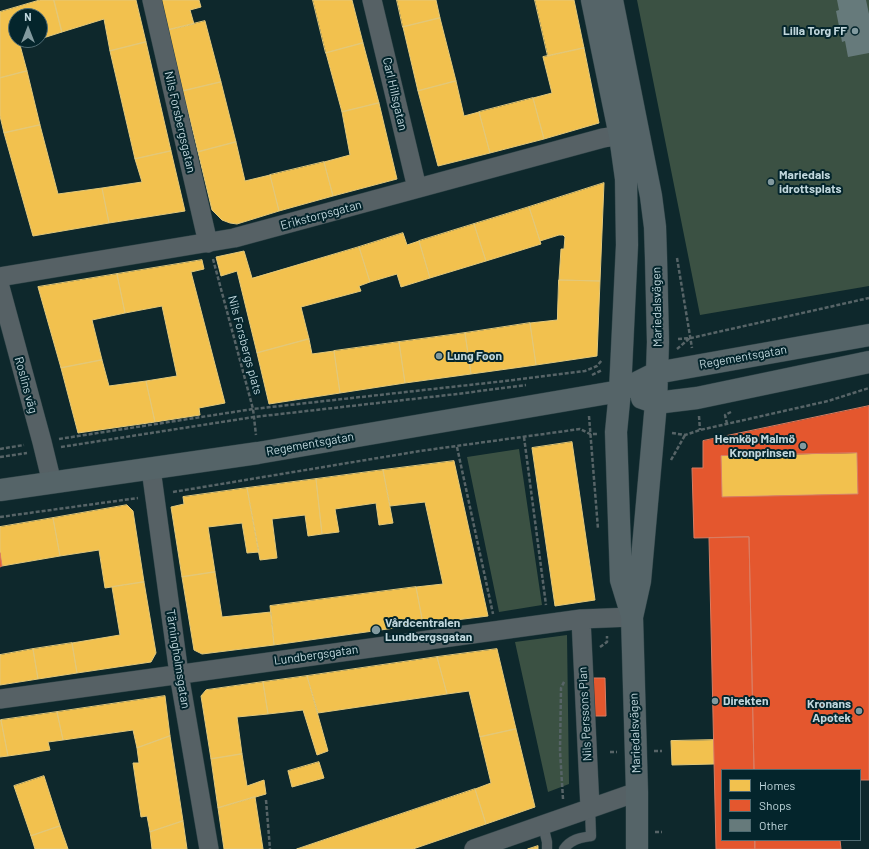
<!DOCTYPE html>
<html>
<head>
<meta charset="utf-8">
<style>
	body { margin:0 }
	#map { position:relative; width:869px; height:849px; overflow:hidden; background:#0e282c; font-family:Barlow,sans-serif }
	canvas { display:block }
	.legend { position:absolute; left:721px; top:769px; width:140px; height:72px; box-sizing:border-box; background:#04252c; border:1px solid #506c73; margin:0; padding:5px 7px; list-style:none; font-size:12px; color:#c1d7dd }
	.legend li { display:flex; align-items:center; gap:8px; height:20px }
	.legend b { width:20px; border:1px solid #506c73 }
	.north { position:absolute; left:8px; top:8px; width:40px; height:40px; box-sizing:border-box; background:#04252c; border:1px solid #506c73; border-radius:50%; rotate:0deg; font-size:11px; font-weight:700; line-height:16px; text-align:center; color:#c1d7dd }
	.north::after { content:''; display:block; margin:auto; width:14px; height:18px; background:#829a9f; clip-path:polygon(50% 0,100% 100%,50% 72%,0 100%) }
</style>
</head>
<body>
<div id="map">
<canvas width="869" height="849"></canvas>
<ul class="legend">
<li><b style="height:11px;background:#f2c14e"></b>Homes</li>
<li><b style="height:11px;background:#e4572e"></b>Shops</li>
<li><b style="height:11px;background:#667a7b"></b>Other</li>
</ul>
<div class="north">N</div>
</div>
<script>
const c = document.querySelector('canvas').getContext('2d');
c.lineJoin = 'round';
function fillPath(path, color) { c.fillStyle = color; c.fill(path, 'evenodd'); }
function stroke(path, color, width, dash) { c.strokeStyle = color; c.lineWidth = width; c.lineCap = dash ? 'butt' : 'round'; c.setLineDash(dash || []); c.stroke(path); }
function write(font, color, halo, rows, align = 'center') {
  c.font = font + ' Barlow,sans-serif'; c.lineWidth = 4; c.setLineDash([]); c.textBaseline = 'middle'; c.strokeStyle = halo; c.fillStyle = color; for (const [text, x, y, turn = 0] of rows) {
    c.save(); c.translate(x, y); c.rotate((+turn || 0) * Math.PI / 180); c.textAlign = isNaN(turn) ? turn : align; if (halo) c.strokeText(text, 0, 0); c.fillText(text, 0, 0); c.restore();
  }
}
const green = new Path2D(`
	M637,0H869V286L700,315Z
	M519,449L542,605L499,612L467,457Z
	M567,635L569,784L548,792L515,642Z`);
const homes = new Path2D(`
	M40,0H54L62,32L40,39V16H16V40H36L20,45L27,71L0,78V12Z
	M54,0H136L146,42L110,51L104,19L62,32Z
	M161,0H199L201,7L190,10L194,24L168,30Z
	M313,0H352L363,43L326,53Z
	M397,0H436L440,18L403,27Z
	M535,0H574L584,48L548,56Z
	M440,18L456,81L418,91L403,27Z
	M205,21L221,82L183,91L168,30Z
	M146,42L171,151L135,159L110,51Z
	M363,43L379,103L342,112L326,53Z
	M584,48L599,123L544,139L533,98L552,93L543,57Z
	M27,71L40,125L4,133L0,116V78Z
	M456,81L464,116L479,112L490,153L438,166L418,91Z
	M221,82L236,142L198,152L183,91Z
	M533,98L544,139L490,153L479,112Z
	M379,103L397,179L333,196L324,162L350,155L342,112Z
	M40,125L58,194L102,188L109,223L33,236L4,133Z
	M236,142L245,181L270,175L279,211L237,224L230,223L222,220L212,210L198,152Z
	M171,151L185,211L109,223L102,188L142,182L135,159Z
	M324,162L333,196L279,211L270,175Z
	M604,183L600,281L559,280L561,249H564L565,237L563,235H559L540,241L529,207Z
	M529,207L541,244L486,261L474,224Z
	M474,224L486,261L430,278L419,241Z
	M403,233L407,245L419,241L430,278L401,287L397,274L370,282L359,247Z
	M359,247L370,282L359,286L361,291L301,307L309,339L257,353L237,271L221,276L216,257L244,251L252,278Z
	M202,260L204,269L191,272L225,403L199,408L200,415L155,422L146,381L177,376L162,306L125,313L117,274Z
	M117,274L125,313L92,320L102,360L61,368L38,287Z
	M559,280L600,281L597,356L536,365L530,323L557,320Z
	M530,323L536,365L471,374L465,333Z
	M465,333L471,374L405,383L399,342Z
	M309,339L312,354L334,351L340,393L269,404L257,353Z
	M399,342L405,383L340,393L334,351Z
	M102,360L109,386L146,381L155,422L78,433L61,368Z
	M572,442L595,600L555,606L532,448Z
	M857,453L858,494L722,497L721,456Z
	M454,461L488,616L423,624L416,587L443,584L425,502L390,506L383,470Z
	M383,470L393,523L379,525L376,503L335,509L339,532L322,534L316,479Z
	M316,479L322,534L308,536L305,515L272,519L277,558L260,560L247,488Z
	M247,488L259,552L247,553L242,523L208,527L215,572L182,577L171,507L184,504L183,497Z
	M127,505L133,511L144,582L105,588L99,550L60,556L53,518Z
	M53,518L60,556L2,566L0,553V527Z
	M215,572L222,617L271,612L274,645L202,654L194,650L182,577Z
	M144,582L156,653L151,662L77,673L72,643L120,635L112,587Z
	M416,587L423,624L274,645L270,606Z
	M72,643L77,673L38,679L33,649Z
	M33,649L38,679L0,685V655Z
	M497,649L516,729L480,737L469,691L447,694L437,657Z
	M437,657L447,694L318,713L307,676Z
	M307,676L328,751L317,755L303,710L268,714L263,682Z
	M263,682L268,714L237,717L242,754L211,759L201,696L206,690Z
	M165,696L170,736L137,748L133,730L63,740L57,712Z
	M57,712L63,740L48,742L50,750L8,756L1,720Z
	M0,720H1L8,756L0,757Z
	M516,729L535,807L486,824L475,789L491,783L480,737Z
	M170,736L183,821L150,832L147,816L141,817L133,763H139L137,748Z
	M714,740V764L672,765L671,741Z
	M242,754L247,786L264,780L266,794L218,808L211,759Z
	M319,762L324,778L292,787L288,771Z
	M44,776L60,826L31,836L14,786Z
	M475,789L486,824L413,849H297Z
	M255,797L263,849H224L218,808Z
	M183,821L187,849H152L150,832Z
	M60,826L68,849H35L31,836Z
	M538,846V849H528Z`);
const shops = new Path2D(`
	M869,406V780H860V770H754L749,537L694,538L692,468H703V441ZM857,453L858,494L722,497L721,456Z
	M749,537L754,770H722V840H755V849H716L709,538Z
	M0,553L2,566L0,567Z
	M588,678H605L606,716H589Z
	M755,840H840L841,849H755Z`);
const building = new Path2D(`
	M837,0H866L869,14V53L848,57L845,41L842,42L838,21L836,11L839,10Z`);
const path = new Path2D(`
	M677,258L692,348
	M213,259L253,409L256,435
	M678,339L691,338L869,298
	M677,349L690,338
	M592,375L602,370
	M589,416L598,529
	M699,416L700,430
	M727,424L725,415L731,412
	M672,433L685,435L700,430L828,401L869,388
	M524,437L546,605
	M59,439L253,409L514,380L585,371L597,366L602,360
	M61,447L254,417L457,394L526,385
	M457,447L493,614
	M0,449L24,445
	M0,457L27,453
	M671,460L685,435
	M173,492L420,451L580,429L590,434H598
	M0,517L138,498
	M600,647L607,642V636
	M654,751H662
	M610,752H617
	M563,799L560,751L561,688L565,680
	M266,800L270,849
	M655,832H662`);
const lane = new Path2D(`
	M543,825L547,842V849
	M564,849C571,839 580,838 591,836L590,808`);
const street = new Path2D(`
	M152,0L208,243
	M372,0L417,188
	M0,277L234,238L603,138L634,133
	M0,287L42,442L52,483
	M151,469L179,674L209,849
	M581,619L590,808
	M0,699L581,619L632,617
	M474,849L637,792`);
const secondary = new Path2D(`
	M592,0L620,136L626,179L627,245L620,391L616,432L621,580L632,616
	M612,0L651,196L655,227L656,258L658,342L656,403L640,581L632,617L637,792V849
	M642,398L656,403L697,398L869,362
	M0,490L258,453L620,391L656,373L869,335`);
const markers = [
	[855,31,4,"#829a9f"],
	[771,182,4,"#829a9f"],
	[439,356,4,"#829a9f"],
	[803,446,4,"#829a9f"],
	[376,630,5,"#829a9f"],
	[715,701,4,"#829a9f"],
	[859,711,4,"#829a9f"]
];
const poiNames = [
	["Lilla Torg FF",847,31,"right"],
	["Mariedals",779,175],
	["idrottsplats",779,189],
	["Lung Foon",447,356],
	["Hemköp Malmö",795,439,"right"],
	["Kronprinsen",795,453,"right"],
	["Vårdcentralen",385,623],
	["Lundbergsgatan",385,637],
	["Direkten",723,701],
	["Kronans",851,704,"right"],
	["Apotek",851,718,"right"]
];
const streetNames = [
	["Carl Hillsgatan",395,94,77],
	["Nils Forsbergsgatan",180,122,77],
	["Erikstorpsgatan",321,215,-15],
	["Mariedalsvägen",657,307,-91],
	["Nils Forsbergs plats",245,345,75],
	["Regementsgatan",743,357,-10],
	["Roslins väg",26,385,75],
	["Regementsgatan",310,444,-10],
	["Lundbergsgatan",316,655,-8],
	["Tärningholmsgatan",178,659,81],
	["Nils Perssons Plan",585,714,-93],
	["Mariedalsvägen",635,733,-92]
];
fillPath(green, '#3b5143');
fillPath(homes, '#f2c14e');
stroke(homes, '#e3c879', 1);
fillPath(shops, '#e4572e');
stroke(shops, '#da7d62', 1);
fillPath(building, '#667a7b');
stroke(lane, '#2d4246', 11);
stroke(street, '#2d4246', 20);
stroke(secondary, '#2d4246', 23);
stroke(path, '#576467', 2.5, [4, 2]);
stroke(lane, '#566165', 10);
stroke(street, '#566165', 19);
stroke(secondary, '#556468', 22);
for (const [x, y, r, color] of markers) { const dot = new Path2D(); dot.arc(x, y, r, 0, 2 * Math.PI); c.fillStyle = color; c.fill(dot); stroke(dot, '#04252c', 1.5); }
write('bold 12px', '#c1d7dd', '#04252c', poiNames, 'left');
write('12px', '#c1d7dd', '#04252c', streetNames);
</script>
</body>
</html>
